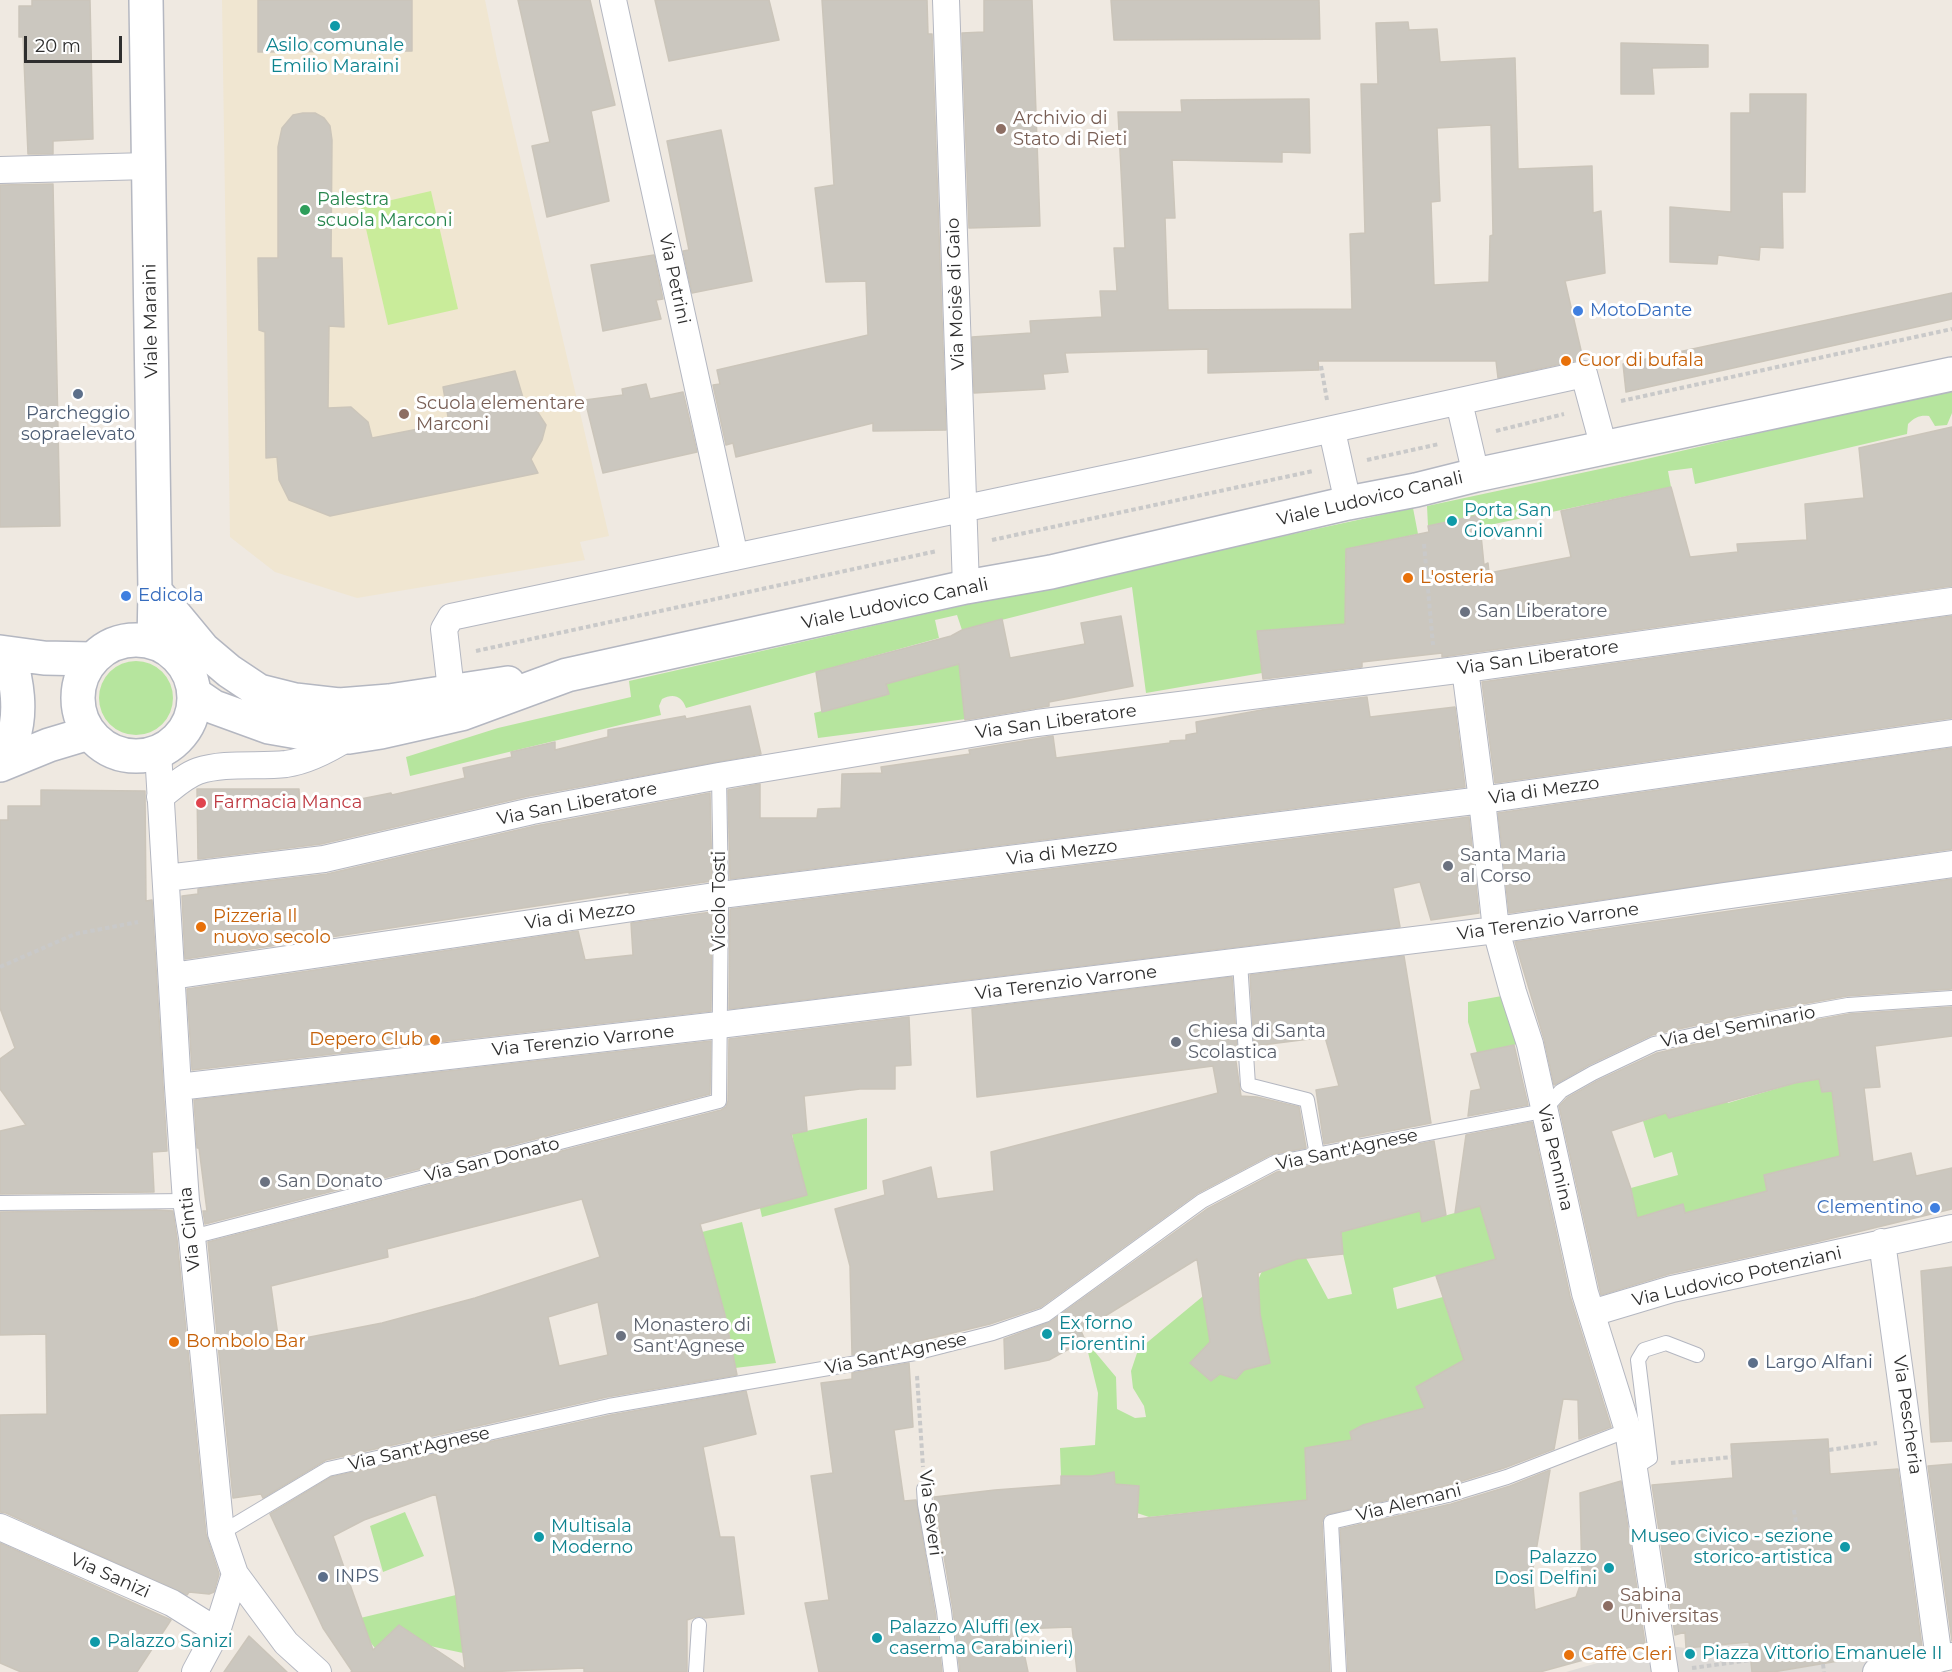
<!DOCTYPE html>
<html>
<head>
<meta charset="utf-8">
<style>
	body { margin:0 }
	#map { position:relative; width:1952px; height:1672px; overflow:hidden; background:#efe9e1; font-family:Montserrat,sans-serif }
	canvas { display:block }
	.scale { position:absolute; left:24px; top:36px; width:98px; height:27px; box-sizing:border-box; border:3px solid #2e2e2e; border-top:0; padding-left:8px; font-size:18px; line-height:21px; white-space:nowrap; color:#2e2e2e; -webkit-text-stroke:4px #fff; paint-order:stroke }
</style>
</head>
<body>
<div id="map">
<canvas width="1952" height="1672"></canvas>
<div class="scale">20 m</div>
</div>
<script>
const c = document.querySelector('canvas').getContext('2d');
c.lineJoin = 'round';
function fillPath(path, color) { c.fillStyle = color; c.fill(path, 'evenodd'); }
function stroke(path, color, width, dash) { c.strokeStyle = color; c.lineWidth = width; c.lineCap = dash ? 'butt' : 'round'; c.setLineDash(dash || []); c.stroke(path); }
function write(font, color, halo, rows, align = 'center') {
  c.font = font + ' Montserrat,sans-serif'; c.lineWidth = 6; c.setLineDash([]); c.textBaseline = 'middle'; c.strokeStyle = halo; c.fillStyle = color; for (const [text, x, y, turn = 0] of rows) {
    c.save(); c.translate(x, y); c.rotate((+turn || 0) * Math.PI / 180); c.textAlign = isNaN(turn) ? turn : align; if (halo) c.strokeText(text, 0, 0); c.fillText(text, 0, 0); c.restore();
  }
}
const education = new Path2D(`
	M222,0H485L497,59L609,536L580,542L585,560L357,598L275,572L230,537Z`);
const green = new Path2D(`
	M1952,392V413L1947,425L1935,426L1929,416C1920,415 1915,417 1908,424L1907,434L1695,484L1692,468L1668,471L1671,487L1480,527L1478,515L1428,526L1427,506L1642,460L1876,406Z
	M1413,508L1418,534L1346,549L1345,640L1309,627L1257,631L1262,673L1146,693L1132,587L962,630L957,615L935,620L939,638L686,708C682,696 673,693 662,699L659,706L661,715L410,776L406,757L498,728L631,697L629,681L965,605Z
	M99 698a37 37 0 1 1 74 0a37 37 0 1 1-74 0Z
	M959,664L966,719L818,738L814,713L889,694L886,684Z
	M1502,996L1518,1044L1477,1053L1468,1022V1002Z
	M1819,1079L1822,1092L1832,1091L1840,1156L1765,1175L1767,1191L1685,1213L1682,1205L1637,1218L1631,1188L1678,1175L1672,1152L1654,1158L1643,1121L1666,1113L1669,1118L1696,1111V1103L1723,1095L1728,1103L1795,1083Z
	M867,1118V1189L762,1217L760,1208L795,1150L792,1134Z
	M1480,1206L1496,1259L1393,1288L1397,1309L1443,1297L1463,1355L1511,1340L1416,1387L1425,1408L1363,1425L1350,1432L1352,1440L1306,1448L1307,1492L1318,1493L1319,1499L1149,1517L1137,1513L1139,1486L1115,1484L1114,1472L1092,1476H1061L1060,1448L1095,1445L1098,1393L1085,1340L1116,1377L1117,1409L1135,1418L1146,1417L1144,1406L1133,1388L1131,1371L1138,1350L1214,1287L1216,1344L1204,1349L1190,1363L1211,1381L1220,1374L1236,1378L1244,1370L1270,1363L1260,1314L1258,1280L1271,1251L1306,1258L1328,1299L1352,1294L1343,1254L1341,1232L1420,1211L1422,1222Z
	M742,1222L776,1363L735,1368L729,1333L710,1335L707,1323L726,1318L702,1232Z
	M405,1512L424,1556L383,1572L370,1526Z
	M456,1595L463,1653L430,1646L399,1625L375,1648L352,1620Z`);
const pitch = new Path2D(`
	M431,191L458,309L388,325L361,207Z`);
const plaza = new Path2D(`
	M1750,1642L1752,1672H1566L1661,1645L1686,1648Z
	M1923,1647L1926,1672H1773L1823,1664Z`);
const building = new Path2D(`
	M32,0H90L93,139L53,141V154H28L23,37H19V6H32Z
	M258,0H412V51L258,52Z
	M518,0H590L615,105L591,111L609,201L547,217L532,146L550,142Z
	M655,0H769L779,40L669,61Z
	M822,0H927L928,34H932L946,430L873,431V423L736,457L733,443L726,445L713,385L720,384L717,370L868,335L866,281L826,282L815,188L834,185Z
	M984,0H1032L1040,226L969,228L962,33L984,32Z
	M1111,0H1319L1320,39L1114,40Z
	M1408,22L1409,30L1437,29L1440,62L1515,58L1518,169L1592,166L1593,213L1601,211L1605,273L1565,281L1583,359L1498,378L1496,361H1318L1319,370L1208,373V349L1065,353L1068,372L1043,374L1045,389L974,393L972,337L1031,333L1030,321L1102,317L1100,291H1117L1114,248H1125L1118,112H1182L1181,100L1309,99L1310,153L1282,152V162L1172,160L1175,218H1165L1168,310L1352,309L1350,234L1365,233L1361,84H1378L1376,23ZM1491,125L1493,235L1490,236L1489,282L1434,285L1431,202L1440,201L1437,128Z
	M1621,43L1708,45V67L1652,68L1654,94H1621Z
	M1750,94H1806L1805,192H1782L1783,248L1760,247L1759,260L1718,255L1717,264L1670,262V207L1731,212V113H1750Z
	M303,113H315L324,118L330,126L332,140L331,258H342L344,327L329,326L328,408L351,407L368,422L372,438L449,423L443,387L515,371L524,401L535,408L546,425L542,440L531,459L538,473L330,516L289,500L279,480L277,457L266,458L265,332L259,330L258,258H278V147L282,128L293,115Z
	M721,130L752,281L692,293L683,251L689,250L667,141Z
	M53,184L60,526L0,527V185Z
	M654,255L663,299L656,300L661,319L603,331L591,265Z
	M1952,293V319L1626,392L1623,364Z
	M646,384L650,399L683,392L697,452L603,473L585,400L623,395L622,389Z
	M1952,427V586L1463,654L1442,657V653L1362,662V667L1263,679L1257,631L1345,624L1346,549L1429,532L1428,526L1479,515L1484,565L1488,563L1489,573L1571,557L1561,511L1671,487L1690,557L1738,552L1737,544L1807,540L1805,504L1864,498L1859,448Z
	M1121,616L1133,686L1049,702V706L965,720L959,664L886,684L889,694L822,712L816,672L951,636L962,630L1002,619L1010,658L1085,644L1081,623Z
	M1952,616V718L1495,783L1482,682Z
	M1367,697L1370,717L1455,707L1465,787L730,879L728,790L760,784V818H817L818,809L841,808L842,774L882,773L881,767L970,754L969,750L1053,736L1056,758L1170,743V741L1186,740V735L1197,733L1196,722L1267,709Z
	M750,706L761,754L529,796L321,844L198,859L197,789H299L300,811L391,793L392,795L465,778L463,768L512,757L511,752L555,742V750L608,737V730L685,716L686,719Z
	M1952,748V849L1509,913L1498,813Z
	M41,790L145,791L146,901L152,900L167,1151L152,1152L154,1192L0,1194V1131L26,1125L0,1089V1059L15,1048L0,1008V820H8V806H41Z
	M710,793L712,881L629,893V892L185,959L182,896L198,894V889L327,874L535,826Z
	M1469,817L1479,913L1431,920L1420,882L1393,888L1400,927L729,1009L730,909Z
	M1952,879V989L1847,996L1741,1015L1652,1035L1589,1065L1554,1085L1544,1039L1515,942Z
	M712,912L711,1011L192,1070L187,989L578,931L585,960L633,955L631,923Z
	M1404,956L1431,1123L1324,1144L1316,1090L1339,1086L1325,1037L1254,1046L1250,975Z
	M1232,977L1237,1048H1234L1241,1096L1257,1097L1299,1107L1306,1148L1270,1155L1198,1193L1041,1307L990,1324L907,1344L908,1345L852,1355L850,1266L835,1209L885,1195L883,1181L931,1167L937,1199L994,1191L991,1152L1218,1093L1213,1066L977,1097L972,1009Z
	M1952,1007V1036L1875,1046L1880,1087L1864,1088L1873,1162L1911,1153L1916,1176L1952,1168V1209L1812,1243L1669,1274L1601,1295L1559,1106L1567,1098L1597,1081L1657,1053L1745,1033L1849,1014ZM1819,1079L1822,1092L1832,1091L1840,1156L1764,1175L1767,1191L1685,1213L1683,1204L1637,1218L1631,1189L1611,1131L1666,1113L1669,1118L1795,1083Z
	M909,1017L911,1065L895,1066V1089H860L804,1096L807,1131L791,1134L807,1195L700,1224L725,1315L737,1375L607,1397L326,1460L263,1498L261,1494L233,1498L208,1242L721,1110L726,1107L728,1101L729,1039ZM582,1199L600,1257L475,1298L382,1323L279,1343L271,1286L388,1257L387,1249ZM598,1302L608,1355L559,1366L548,1317Z
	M711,1041L710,1094L205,1224L203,1211H207L199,1148H197L194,1100Z
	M1514,1045L1528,1105L1468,1116L1471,1091L1481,1089L1471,1054Z
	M1532,1122L1570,1296L1611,1427L1579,1439L1578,1400L1563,1399L1554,1449L1504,1468L1446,1486L1325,1515L1322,1522L1330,1672H1077L1072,1627L1019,1629L1028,1672H960L953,1610L934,1497L995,1490L1061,1485V1476H1092L1114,1472L1115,1484L1139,1486L1137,1519L1307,1500L1305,1448L1352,1440L1350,1432L1363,1425L1425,1408L1416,1387L1464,1360L1436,1276L1496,1259L1480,1206L1455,1213L1466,1135Z
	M1434,1141L1446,1215L1422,1222L1420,1211L1341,1232L1343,1254L1297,1259L1258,1273L1260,1314L1270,1363L1244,1370L1236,1379L1220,1374L1211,1381L1190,1363L1210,1342L1197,1259L1081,1331L1085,1340L1049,1360L1005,1369L1004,1339L1050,1322L1207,1209L1277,1172Z
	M156,1210L173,1211L177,1239L206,1534L219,1574L214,1592L209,1594L189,1592L187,1595L6,1513L0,1512V1415L47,1414L46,1334L0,1335V1212Z
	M1952,1267V1441L1931,1442L1921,1271Z
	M909,1363L913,1427L894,1430L904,1501L916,1500L935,1612L942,1672H819L805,1603L829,1600L811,1476L833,1473L821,1383L852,1379V1373Z
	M746,1391L756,1434L703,1447L720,1537H734L744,1614L705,1618L699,1616L687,1620V1672H584V1668L483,1672H351L352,1671L323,1628L270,1514L331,1477L611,1415ZM436,1494L455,1589L465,1669L399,1625L373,1650L333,1536L364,1520Z
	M1828,1439L1830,1474L1898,1469L1922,1647L1773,1672H1752L1749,1642L1686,1648L1685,1632L1675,1635L1652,1485L1733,1478L1731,1444Z
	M1952,1464V1641L1928,1466Z
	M1550,1470L1532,1574L1535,1610L1576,1597L1582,1580L1580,1493L1621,1481L1645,1643L1540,1672H1348L1340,1529L1451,1504L1510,1486Z
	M0,1543L171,1620L137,1672H21L0,1663Z
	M249,1636L287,1672H224Z`);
const path = new Path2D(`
	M1321,366L1327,400
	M1621,401L1952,329
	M1496,431L1564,414
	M1367,460L1439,444
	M992,540L1313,471
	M1424,544L1433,645
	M476,651L937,551
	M0,967L75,934L138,922
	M917,1376L923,1467
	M1829,1450L1877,1443
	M1671,1463L1732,1457
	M1794,1510L1797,1529
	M1823,1664L1824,1672
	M1692,1668L1751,1660`);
const lane = new Path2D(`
	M1240,962L1248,1085L1307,1100L1317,1155
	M0,1203L186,1201
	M192,1237L719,1101L721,895L719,776
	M1634,1468L1650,1458L1638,1360L1644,1350L1666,1343L1697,1355
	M924,1489L925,1504L944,1611L951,1672
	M221,1533L328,1469L609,1406L915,1353L993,1333L1045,1315L1202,1201L1274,1163L1543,1111L1561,1091L1593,1073L1654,1044L1743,1024L1848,1005L1952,998
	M696,1672L699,1625
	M1339,1672L1331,1522L1448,1495L1507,1477L1628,1430`);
const street = new Path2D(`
	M613,0L735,557
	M946,0L966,587
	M0,170L148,166
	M1459,402L1476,475
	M1332,431L1348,503
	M1465,669L1482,800L1496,930L1513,992L1530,1044L1585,1293L1628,1430L1665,1672
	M451,690L444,629L451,617C829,538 1207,458 1584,374L1604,448
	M158,752L178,1087L186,1201L192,1237L221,1533L235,1574L286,1643L318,1672
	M160,797C172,788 184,776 198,771C224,762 259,767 286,764C308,761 330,749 349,737
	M166,878L324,859L532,811L719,776L1037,723L1465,669L1952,601
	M172,976L721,895L1482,800L1952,733
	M178,1087L719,1025L1496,930L1724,896L1952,864
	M1882,1242L1939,1659
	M1592,1313L1672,1289L1952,1228
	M0,1527L172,1603L217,1631
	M195,1672L217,1631L235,1574
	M1876,1672L1952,1656`);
const secondary = new Path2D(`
	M146,0L155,591L154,642
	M155,591L203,649L229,671L259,691L295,700L339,705L389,701L508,683
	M78 698a58 58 0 1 1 116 0a58 58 0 1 1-116 0Z
	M0,652L44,658L92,659
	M195,694L214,707L269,727L315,735L349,737L381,732L461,714L567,675L966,587L1051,572L1348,503L1416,490L1476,475L1952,374
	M0,765C4,756 10,748 13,739C22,711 17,682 9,654
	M0,765L49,745L89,733`);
const markers = [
	[335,26,6,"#0f9aa8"],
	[1001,129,6,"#8d6e63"],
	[305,210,6,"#2e9e5b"],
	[1578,311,6,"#3f7fe0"],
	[1566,361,6,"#e8710a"],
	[78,394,6,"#5c6f8a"],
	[404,414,6,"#8d6e63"],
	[1452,521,6,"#0f9aa8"],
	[1408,578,6,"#e8710a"],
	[126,596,6,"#3f7fe0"],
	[1465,612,6,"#6b7280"],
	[201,803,6,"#e0444e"],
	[1448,866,6,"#6b7280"],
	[201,927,6,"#e8710a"],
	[435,1040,6,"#e8710a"],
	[1176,1042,6,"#6b7280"],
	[265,1182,6,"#6b7280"],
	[1935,1208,6,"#3f7fe0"],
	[1047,1334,6,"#0f9aa8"],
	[621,1336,6,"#6b7280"],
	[174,1342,6,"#e8710a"],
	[1753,1363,6,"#5c6f8a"],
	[539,1537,6,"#0f9aa8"],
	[1845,1547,6,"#0f9aa8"],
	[1609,1568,6,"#0f9aa8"],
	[323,1577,6,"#5c6f8a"],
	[1608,1606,6,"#8d6e63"],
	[877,1638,6,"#0f9aa8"],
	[95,1642,6,"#0f9aa8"],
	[1690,1654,6,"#0f9aa8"],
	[1569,1655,6,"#e8710a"]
];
const cultureNames = [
	["Asilo comunale",335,46,"center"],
	["Emilio Maraini",335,67,"center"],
	["Porta San",1464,511],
	["Giovanni",1464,532],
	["Ex forno",1059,1324],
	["Fiorentini",1059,1345],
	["Multisala",551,1527],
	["Moderno",551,1548],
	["Museo Civico - sezione",1833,1537,"right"],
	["storico-artistica",1833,1558,"right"],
	["Palazzo",1597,1558,"right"],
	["Dosi Delfini",1597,1579,"right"],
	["Palazzo Aluffi (ex",889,1628],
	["caserma Carabinieri)",889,1649],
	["Palazzo Sanizi",107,1642],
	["Piazza Vittorio Emanuele II",1702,1654]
];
const educationNames = [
	["Archivio di",1013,119],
	["Stato di Rieti",1013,140],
	["Scuola elementare",416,404],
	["Marconi",416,425],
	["Sabina",1620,1596],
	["Universitas",1620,1617]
];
const leisureNames = [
	["Palestra",317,200],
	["scuola Marconi",317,221]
];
const streetNames = [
	["Via Petrini",674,279,78],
	["Via Moisè di Gaio",956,294,-92],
	["Viale Maraini",151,321,-91],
	["Viale Ludovico Canali",1370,499,-13],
	["Viale Ludovico Canali",895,604,-12],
	["Via San Liberatore",1538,658,-8],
	["Via San Liberatore",1056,722,-8],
	["Via di Mezzo",1544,791,-8],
	["Via San Liberatore",577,804,-11],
	["Via di Mezzo",1062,853,-7],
	["Vicolo Tosti",720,901,-90],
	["Via di Mezzo",580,916,-8],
	["Via Terenzio Varrone",1548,922,-8],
	["Via Terenzio Varrone",1066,983,-7],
	["Via del Seminario",1738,1027,-11],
	["Via Terenzio Varrone",583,1041,-6],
	["Via Sant'Agnese",1347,1150,-12],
	["Via Pennina",1555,1158,77],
	["Via San Donato",492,1160,-14],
	["Via Cintia",190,1229,-96],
	["Via Ludovico Potenziani",1737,1277,-13],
	["Via Sant'Agnese",896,1354,-12],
	["Via Pescheria",1907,1415,82],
	["Via Sant'Agnese",419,1449,-13],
	["Via Alemani",1409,1503,-14],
	["Via Severi",930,1513,83],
	["Via Sanizi",110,1576,24]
];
const shopNames = [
	["MotoDante",1590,311],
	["Edicola",138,596],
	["Clementino",1923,1208,"right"]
];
const foodNames = [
	["Cuor di bufala",1578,361],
	["L'osteria",1420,578],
	["Pizzeria Il",213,917],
	["nuovo secolo",213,938],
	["Depero Club",423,1040,"right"],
	["Bombolo Bar",186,1342],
	["Caffè Cleri",1581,1655]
];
const serviceNames = [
	["Parcheggio",78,414,"center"],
	["sopraelevato",78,435,"center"],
	["Largo Alfani",1765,1363],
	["INPS",335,1577]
];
const worshipNames = [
	["San Liberatore",1477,612],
	["Santa Maria",1460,856],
	["al Corso",1460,877],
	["Chiesa di Santa",1188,1032],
	["Scolastica",1188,1053],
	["San Donato",277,1182],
	["Monastero di",633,1326],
	["Sant'Agnese",633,1347]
];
const healthNames = [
	["Farmacia Manca",213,803]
];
fillPath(education, '#f0e6d1');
fillPath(green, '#b6e59e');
fillPath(pitch, '#c9ec9a');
fillPath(plaza, '#dfdcd8');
fillPath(building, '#cbc7bf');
stroke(building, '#cbc5ba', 1.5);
stroke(lane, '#b4b7c1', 16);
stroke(street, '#b4b7c1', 28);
stroke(secondary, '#b4b7c1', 36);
stroke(path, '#c9c9c9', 4, [4.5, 3]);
stroke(lane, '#fff', 14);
stroke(street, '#fff', 26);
stroke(secondary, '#fff', 33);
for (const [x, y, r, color] of markers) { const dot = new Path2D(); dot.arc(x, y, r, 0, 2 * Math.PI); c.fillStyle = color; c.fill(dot); stroke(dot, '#fff', 2); }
write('18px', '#0d838f', '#fff', cultureNames, 'left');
write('18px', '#785e54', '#fff', educationNames, 'left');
write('18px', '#27864d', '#fff', leisureNames, 'left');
write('18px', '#2e2e2e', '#fff', streetNames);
write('18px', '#366cbe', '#fff', shopNames, 'left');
write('18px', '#c56008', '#fff', foodNames, 'left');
write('18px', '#4e5e75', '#fff', serviceNames, 'left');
write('18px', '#5b616d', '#fff', worshipNames, 'left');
write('18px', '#be3a42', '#fff', healthNames, 'left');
</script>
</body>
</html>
